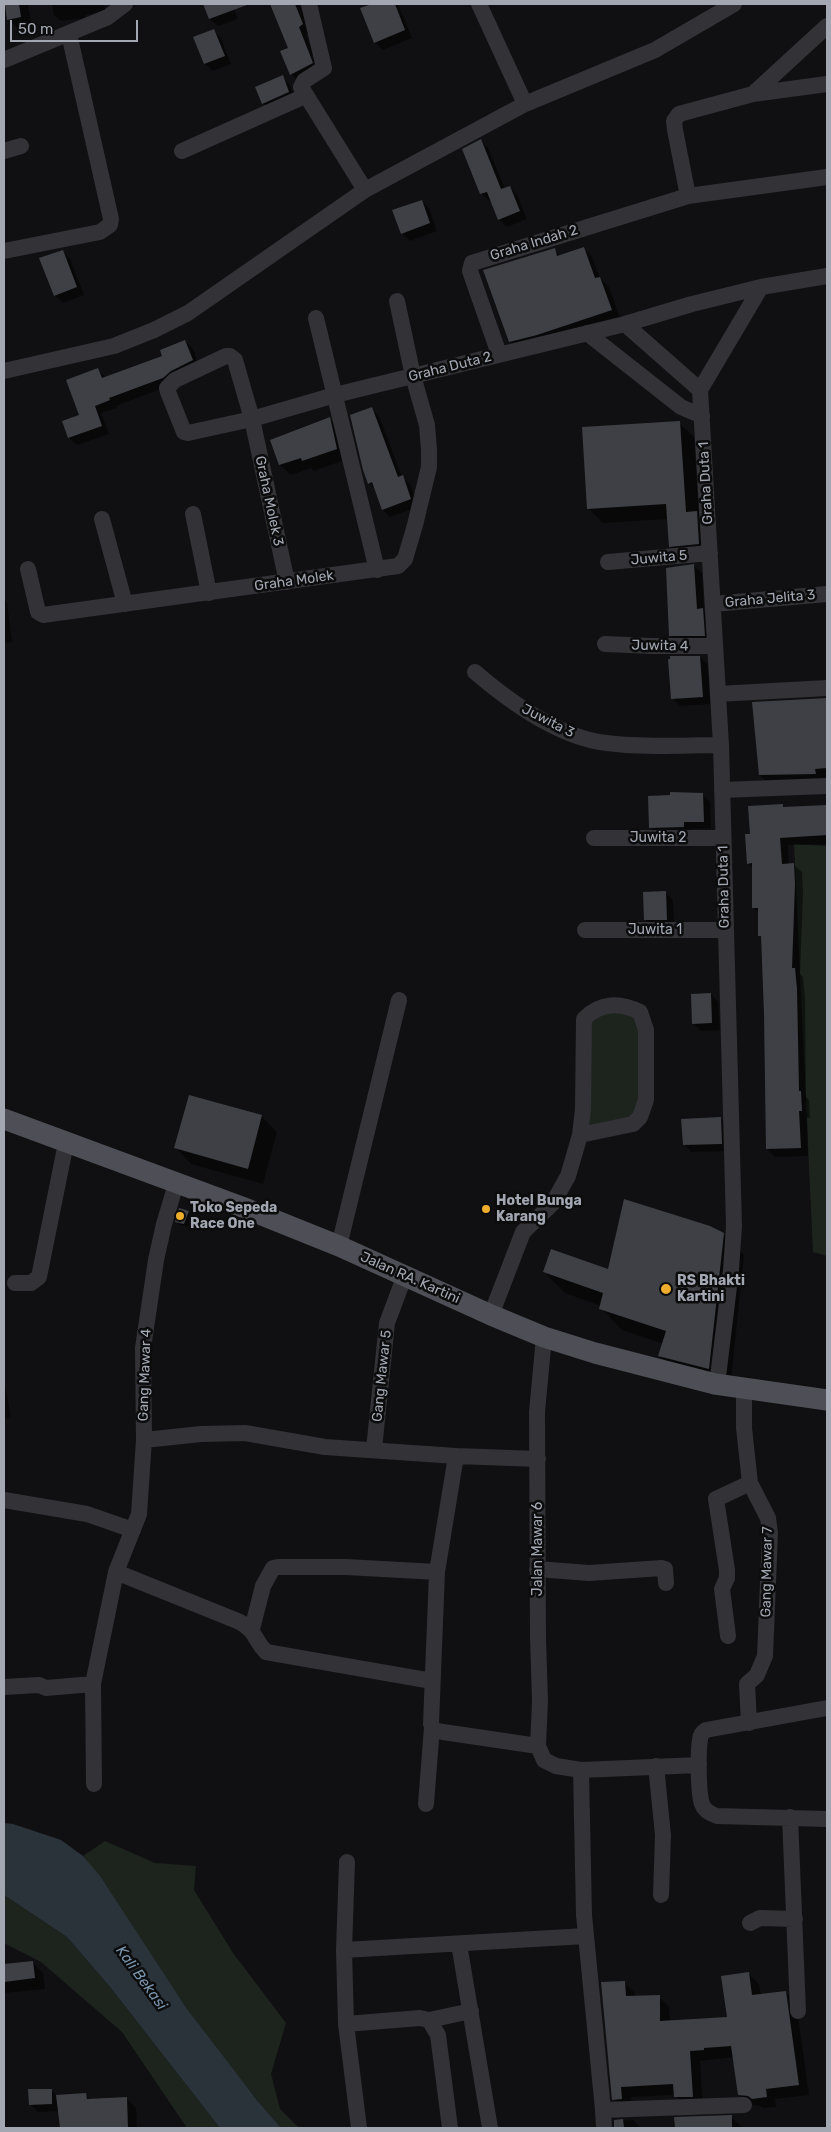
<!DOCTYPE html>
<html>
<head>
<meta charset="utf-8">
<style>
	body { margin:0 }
	#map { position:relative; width:831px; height:2132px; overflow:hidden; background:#101012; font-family:Rubik,sans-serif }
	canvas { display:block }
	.frame { position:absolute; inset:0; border:5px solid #a2a7b2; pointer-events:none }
	.scale { position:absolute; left:10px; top:20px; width:128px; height:22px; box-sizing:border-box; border:2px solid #a2a7b2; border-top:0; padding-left:6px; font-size:15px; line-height:18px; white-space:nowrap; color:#a2a7b2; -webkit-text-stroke:4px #0c0c0d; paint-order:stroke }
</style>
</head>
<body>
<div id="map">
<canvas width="831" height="2132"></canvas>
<div class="frame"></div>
<div class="scale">50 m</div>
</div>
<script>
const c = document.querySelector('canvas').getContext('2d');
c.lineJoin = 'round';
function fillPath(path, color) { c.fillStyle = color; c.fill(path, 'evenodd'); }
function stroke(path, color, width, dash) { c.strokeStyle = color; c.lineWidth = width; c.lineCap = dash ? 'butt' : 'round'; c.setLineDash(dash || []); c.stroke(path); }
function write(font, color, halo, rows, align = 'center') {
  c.font = font + ' Rubik,sans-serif'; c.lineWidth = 5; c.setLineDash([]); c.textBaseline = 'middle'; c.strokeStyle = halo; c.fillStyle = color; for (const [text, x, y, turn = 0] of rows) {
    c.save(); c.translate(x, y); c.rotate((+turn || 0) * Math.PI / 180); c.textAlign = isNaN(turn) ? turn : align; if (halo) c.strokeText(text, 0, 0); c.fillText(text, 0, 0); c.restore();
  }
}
const green = new Path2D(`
	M794,844L827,846V1256L813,1252Z
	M593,1009L640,1012V1117L580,1135Z
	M105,1841L155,1863L196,1866L194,1890L233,1953L286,2023L271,2074L280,2109L299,2128H281C248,2090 216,2050 187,2009C152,1958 120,1905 83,1856Z
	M4,1895L67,1937L110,1987L220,2128H187L122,2032L41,1962L4,1943Z`);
const water = new Path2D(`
	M4,1823L13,1824L61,1840L83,1856L100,1876L187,2009L256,2099L281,2128H220L110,1987L67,1937L4,1895Z`);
const shadow = new Path2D(`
	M6,4H28L32,29L20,31L9,19Z
	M52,4H112L104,5L106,12L85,15V18L61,21L54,15Z
	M204,4H232L238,19L218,26L210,19Z
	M280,4H299L310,32L306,35L320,71L299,82L291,74L290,48Z
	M375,4H398L412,38L383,50L375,42L362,9Z
	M213,30L221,38L231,64L213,71L205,64L195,38Z
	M283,77L290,85L296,100L271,111L263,103L257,87Z
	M481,141L488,148L505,189L510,187L517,195L527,219L507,227L499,219L491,201H489L482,194L464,150Z
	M422,201L429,209L437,231L410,241L402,233Z
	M584,248L592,257L600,278L609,287L620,318L519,350L510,342L554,250L561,256Z
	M62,251L70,259L84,295L63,303L55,296L41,258Z
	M185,341L193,349L200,368L171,385L116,406L117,408L101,413L109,434L77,445L69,438L63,422L81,416L98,370L106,378L164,357Z
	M371,408L379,416L402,477L410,484L418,507L390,517L383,510L376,490L369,483Z
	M329,418L340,429L347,459L314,471L311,468L291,475L280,465Z
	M679,423L694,437L699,515L711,527L713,558L685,561L670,546L668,519L603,523L588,508Z
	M694,566L702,573L704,611L710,617L712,643H678L670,635Z
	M4,599L7,603L12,642L4,643Z
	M700,657L708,665L710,704L680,706L672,698Z
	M827,699V778L769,785L760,775L753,703Z
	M702,794L710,802L711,829H691L692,834L658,835L650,827Z
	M782,805L786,809L827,806V844L788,845L789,865L793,864L802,872L803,893L800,974L803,977L805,998L806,1097L809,1100L810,1118H807L808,1156L775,1157L767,1149L765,1014L760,914L753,907V868L748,863L752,835Z
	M665,892L673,900L674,927H653L645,919Z
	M711,994L718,1002L720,1030L701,1031L693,1023Z
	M261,1116L277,1132L263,1184L191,1164L176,1148Z
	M721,1118L728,1126L729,1151L691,1152L684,1144Z
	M188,1212L192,1216L188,1227L180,1225L176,1222Z
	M723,1234L744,1255L730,1390L681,1377L660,1356L664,1344L622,1330L601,1308V1306L565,1293L544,1272L609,1271Z
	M4,1379L11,1418L4,1419Z
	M32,1962L43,1973L45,1989L4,1993V1965Z
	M749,1974L759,1984L761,1995L786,1992L796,2002L809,2095L775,2099L776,2107L763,2108L760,2106L750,2105L739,2095L734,2057L700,2061L703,2107H685L675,2095L631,2097L632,2109H624L613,2099L624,1982L634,1992L635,1997H659L669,2007L670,2022L729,2018Z
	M51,2090L57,2096L86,2095L91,2100L126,2098L136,2108L137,2128H62L61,2114L59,2111L38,2112L30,2104Z
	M731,2117L743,2128H676V2119Z
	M633,2120L641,2128H614L615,2121Z`);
const building = new Path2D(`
	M5,4H19L21,17L7,20Z
	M203,4H247V5L209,19Z
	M270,4H295L303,24L299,27L313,63L290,75L280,51L288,48Z
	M372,4H395L405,30L374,43L360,8Z
	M214,29L225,56L204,64L193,37Z
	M283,75L289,92L262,104L255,87Z
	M481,139L501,189L510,186L520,211L498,220L487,192L480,194L462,149Z
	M422,200L430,223L401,234L392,210Z
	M584,247L595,278L600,277L612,310L537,335L509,342L483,270L555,248L557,256Z
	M63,250L77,287L54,296L39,258Z
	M185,340L193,360L171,371L163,378L109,398L110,400L95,406L102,426L68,438L62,421L79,415L66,380L98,368L102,378L162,356L160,350Z
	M372,407L398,477L403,475L411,499L382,510L372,482L368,484L363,470L350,415Z
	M330,417L337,449L302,461L301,458L279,465L270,440Z
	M680,421L686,512L697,511L699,544L669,547L666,504L587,509L582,427Z
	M694,564L697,609L703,608L705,636H669L666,568Z
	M670,656H700L703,697L671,699L668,659H670Z
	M827,698V768L815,769L816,774L759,775L752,702Z
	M670,792L703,793L704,822H684V827L649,828L648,796L670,795Z
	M783,804V807L827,805V835L780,838L782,864L794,863L795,884L792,968H795L797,989L799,1091H801L802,1111H799L801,1148L766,1149L764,1014L761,936H758V908H752V863L747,864L745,834H750L748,806Z
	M666,891L667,920H644L643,892Z
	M711,993L712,1023L692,1024L691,994Z
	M189,1095L262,1115L248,1169L174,1148Z
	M721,1117L722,1144L683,1145L681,1119Z
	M624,1199L710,1226L724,1233L709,1369L658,1356L666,1331L599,1309L603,1293L543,1272L551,1249L608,1269Z
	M179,1208L189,1211L184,1224L175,1222Z
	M33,1961L35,1978L4,1982V1964Z
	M749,1972L752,1995L786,1991L799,2085L766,2089L767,2097L752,2099L748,2096L738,2095L731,2046L704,2048V2050L690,2051L693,2097H674L673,2084L621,2087L622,2099L612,2100L601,1982L625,1981L626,1996L660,1995V2021L727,2017L721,1976Z
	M28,2089H52V2104L29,2105Z
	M86,2093L87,2099L127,2097L128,2128H60L56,2095Z
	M732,2115V2128H675L674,2117Z
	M623,2119L624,2128H614V2120Z`);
const minor = new Path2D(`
	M309,4L324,68L304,81L301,87L365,190
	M479,4L525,104
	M4,60L108,17L125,4
	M753,94L827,26
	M4,151L21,146
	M182,151L305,96
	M688,196L675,130L674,121L679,114L753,94L827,84
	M4,251L100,232L110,225L111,219L69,34
	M316,318L377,570
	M625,324L700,390
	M587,333L681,407L702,416
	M499,354L470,271L472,263L688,196L827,177
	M4,371L114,346L154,330L188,313L365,190L525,104L655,50L734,4
	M193,514L209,593
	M102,519L125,604
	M608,562L710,553
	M28,569L38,612L43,615L398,566L405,559L415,525L429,467V450L427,425L413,376L397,301
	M287,582L252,419L235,360L230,356H226L175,380L167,388L168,392L184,432L188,433L252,419L335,395L625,324L692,304L761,287L827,276
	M713,604L827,594
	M605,644L652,646H715
	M475,672C510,702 559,738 607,743C644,748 684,745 721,745
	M718,694L827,688
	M722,790L827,786
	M594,838H723
	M585,930H725
	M339,1246L399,1000
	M15,1283H31L39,1277L66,1143
	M491,1315L523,1232L553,1203L568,1176L580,1135L583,1109L584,1019C600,1002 620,1002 640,1012L646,1030V1100L640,1117L633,1124L580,1135
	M544,1337L537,1412L538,1638L540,1701L538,1746L544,1760L556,1766L581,1770L699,1765
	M717,1385L731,1270L734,1226L721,745L700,390L761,287
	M744,1389V1428L750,1483L768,1518L770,1533L765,1656L757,1675L747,1684L749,1723
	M144,1440L201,1434L245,1433L325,1447L456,1456
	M374,1449L387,1323L405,1275
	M538,1459L456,1456L437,1572L431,1724L434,1730L443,1732L538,1746
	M4,1500L87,1514L133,1530
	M537,1569L589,1573L662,1568L665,1569L666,1583
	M116,1572L240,1622C257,1632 254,1640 266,1652L432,1681
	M252,1629L263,1586L273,1568L278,1567H346L437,1572
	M728,1636L722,1589L727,1578V1570L716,1499L750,1483
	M4,1687L39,1685L46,1688L93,1684
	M827,1708L706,1730C702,1733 700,1735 700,1740C698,1751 698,1793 702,1804C704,1810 711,1814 717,1816L827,1819
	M656,1766L663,1835L661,1895
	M581,1770L584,1915L603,2110L744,2105
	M94,1784L93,1684L116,1572L139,1514L144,1440L143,1348L156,1260L164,1224L176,1184
	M426,1804L432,1727
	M790,1817L798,2011
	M347,1862L344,1950L346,2024L359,2128
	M750,1923L760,1918L795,1919
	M459,1944L490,2128
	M344,1950L586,1936
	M429,2020L471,2011
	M346,2024L420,2018L429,2020L438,2035L450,2128
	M603,2110L604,2128`);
const major = new Path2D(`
	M4,1119L242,1207L339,1246L491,1315L544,1337L595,1353L715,1384L827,1400`);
const markers = [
	[486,1209,5,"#eead2d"],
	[180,1216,5,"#eead2d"],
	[666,1289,6,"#eead2d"]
];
const streetNames = [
	["Graha Indah 2",534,243,-17],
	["Graha Duta 2",450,367,-14],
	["Graha Duta 1",706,483,-93],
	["Graha Molek 3",269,501,78],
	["Juwita 5",659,558,-5],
	["Graha Molek",294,581,-8],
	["Graha Jelita 3",770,599,-5],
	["Juwita 4",660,646,1],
	["Juwita 3",548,721,27],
	["Juwita 2",658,838],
	["Graha Duta 1",724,887,-91],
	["Juwita 1",655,930],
	["Jalan RA. Kartini",410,1278,24],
	["Gang Mawar 4",145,1375,-88],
	["Gang Mawar 5",382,1376,-84],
	["Jalan Mawar 6",538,1549,-90],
	["Gang Mawar 7",767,1572,-89]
];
const poiNames = [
	["Hotel Bunga",496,1201],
	["Karang",496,1217],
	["Toko Sepeda",190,1208],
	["Race One",190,1224],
	["RS Bhakti",677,1281],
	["Kartini",677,1297]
];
const waterNames = [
	["Kali Bekasi",141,1978,54]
];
fillPath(green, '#1d241e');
fillPath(water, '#2a333a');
fillPath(shadow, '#0007');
fillPath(building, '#3f4045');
stroke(minor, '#323237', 16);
stroke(major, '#4e4f56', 21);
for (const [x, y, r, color] of markers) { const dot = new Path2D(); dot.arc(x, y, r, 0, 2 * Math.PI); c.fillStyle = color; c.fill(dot); stroke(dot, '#0c0c0d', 2); }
write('14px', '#a2a7b2', '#0c0c0d', streetNames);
write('bold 14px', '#a2a7b2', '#0c0c0d', poiNames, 'left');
write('italic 15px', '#7995ae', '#0c0c0d', waterNames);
</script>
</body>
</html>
